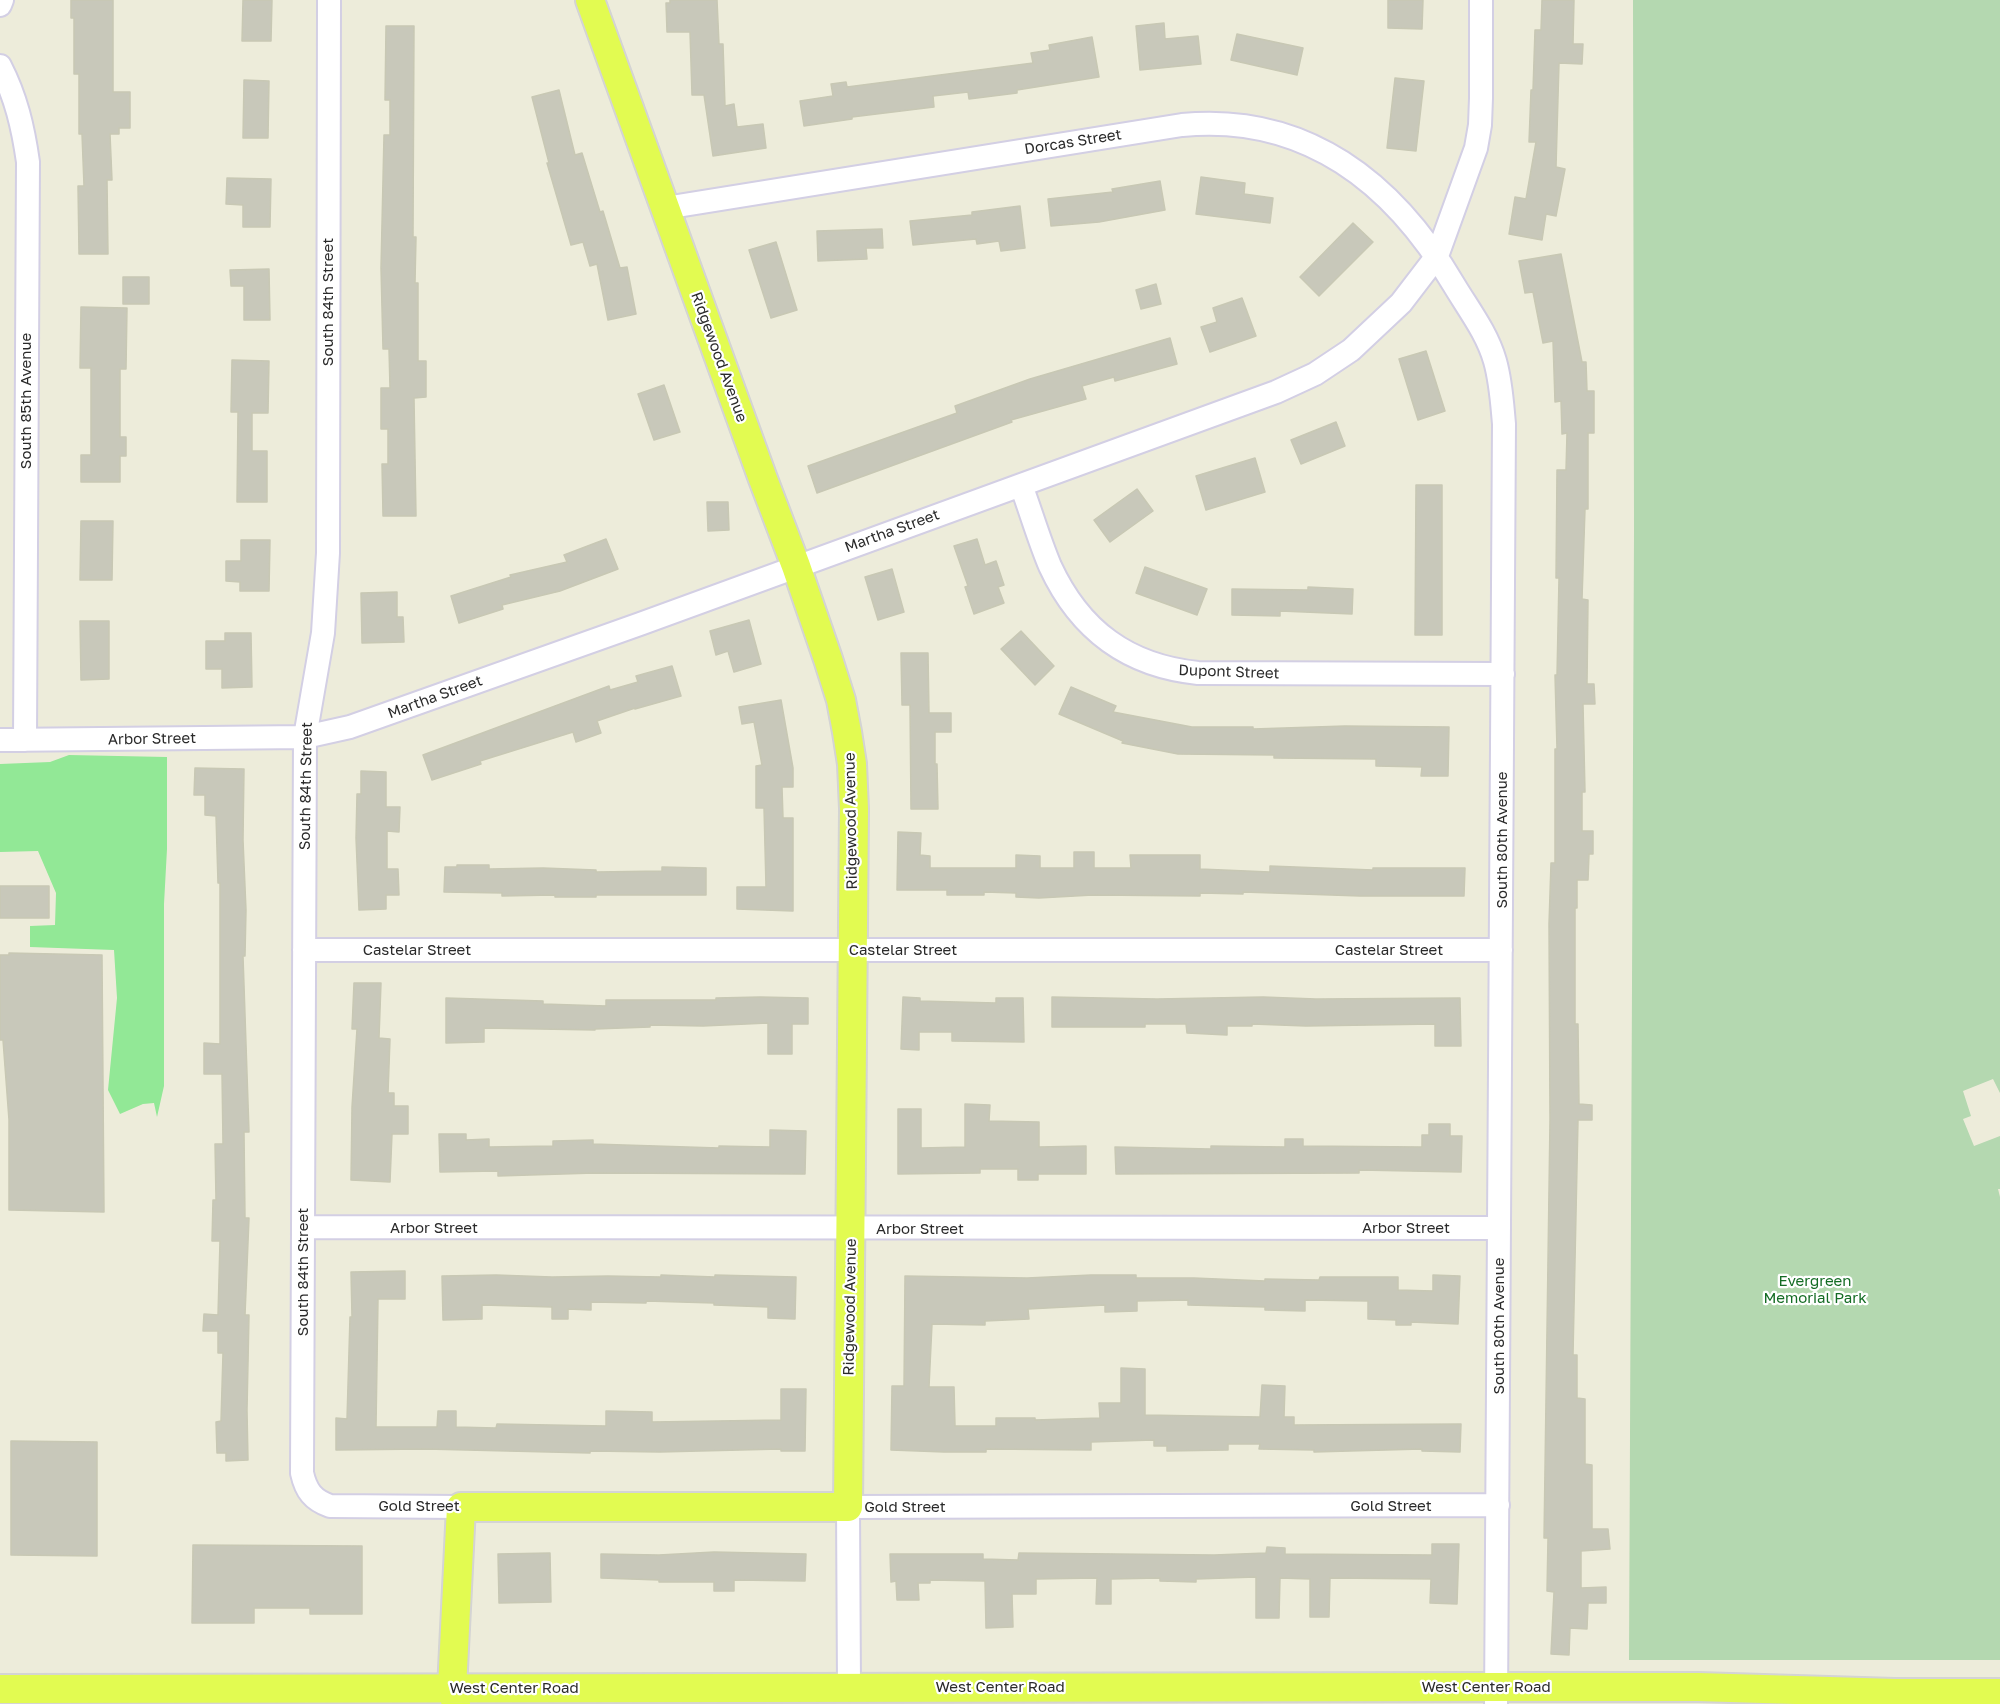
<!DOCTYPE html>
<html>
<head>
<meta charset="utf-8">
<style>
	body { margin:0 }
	canvas { display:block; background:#edecda }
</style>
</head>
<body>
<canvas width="2000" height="1704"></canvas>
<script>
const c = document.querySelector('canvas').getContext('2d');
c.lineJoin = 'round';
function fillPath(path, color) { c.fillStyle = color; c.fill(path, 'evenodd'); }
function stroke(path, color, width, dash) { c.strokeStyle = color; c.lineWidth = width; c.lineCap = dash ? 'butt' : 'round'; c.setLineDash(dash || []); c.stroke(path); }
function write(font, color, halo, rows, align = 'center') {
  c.font = font + ' "Golos Text",sans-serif'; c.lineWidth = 4.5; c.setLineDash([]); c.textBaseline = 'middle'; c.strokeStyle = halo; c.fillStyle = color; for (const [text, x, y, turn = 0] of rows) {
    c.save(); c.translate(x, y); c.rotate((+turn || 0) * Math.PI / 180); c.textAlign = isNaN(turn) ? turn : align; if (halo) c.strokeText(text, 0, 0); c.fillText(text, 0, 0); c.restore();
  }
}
const green = new Path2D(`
	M69,755L167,757V849L164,904V1086L157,1117L154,1103L143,1104L120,1114L108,1090L117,998L114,950L30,947V926L55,925L56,893L38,851L0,852V764L50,762Z`);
const cemetery = new Path2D(`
	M1633,0H2000V1093L1993,1079L1963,1091L1971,1116L1963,1119L1974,1146L2000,1136V1189H1998L2000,1197V1660H1629L1634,531Z`);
const building = new Path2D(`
	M71,0H113V92H130V128H119V134H110L112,180H107L108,254H79L78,186H84L82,134H79V74H74V18H71Z
	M243,0H272L271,41H242Z
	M670,0H717L719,44H723L725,106L734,104L737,127L763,124L766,148L713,156L704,95H692L690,32H667L666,3H670Z
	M1388,0H1423L1422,29L1388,28Z
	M1542,0H1574L1573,44H1583L1582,64L1559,63L1556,167L1565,169L1556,216L1546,214L1542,240L1509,234L1515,197L1526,199L1536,142H1529L1531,90H1533L1535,30H1541Z
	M1164,23L1165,39L1198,36L1201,64L1140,70L1136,26Z
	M386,26H414L413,237H416L415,283H418V361H426V397L414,398L416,516H383L382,464H388V429H381V388H390L389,349H383L381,268L384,135H390V100H385Z
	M1237,34L1303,48L1297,75L1231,60Z
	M1092,37L1099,77L1017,90V93L969,99L968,92L933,96L934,107L852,117V119L804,126L800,101L833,96L831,84L846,82L847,87L1033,63L1031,53L1050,50L1049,45Z
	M1395,78L1424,81L1416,151L1387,148Z
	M244,80L269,81L268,138H243Z
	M559,90L575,155L582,153L600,212L603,211L620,268L627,267L636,314L608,320L597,264L590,266L583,242L571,245L547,163H549L532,97Z
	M1201,177L1245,183L1244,194L1273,198L1270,223L1196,214Z
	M227,178L271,179L270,227H243V205L226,204Z
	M1160,181L1165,210L1099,222L1051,226L1048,199L1113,192L1112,189Z
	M1020,206L1025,248L1001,251L999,241L977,244L976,239L913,245L910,221L972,215V212Z
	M1353,223L1373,242L1319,296L1300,277Z
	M882,229L883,248H866L867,259L818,261L817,231Z
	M776,242L797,310L771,318L749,250Z
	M1561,254L1582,362H1586L1587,391H1594V433H1588V509H1585L1582,599L1588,600L1587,684H1594L1595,704H1583L1585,792H1582V831H1593V854H1589L1588,880H1577V908H1575V1024H1578L1579,1104L1592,1105V1120H1578L1573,1355H1577V1398L1585,1399V1464L1592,1465V1529H1608L1610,1549L1581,1551V1588L1606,1587V1603H1588L1587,1629L1570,1628L1569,1655L1551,1654L1554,1592L1547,1591L1548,1538H1544L1550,1120L1549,924L1551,863H1555V749H1557L1555,675H1557L1559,578H1556L1557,470H1566L1567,433L1562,434L1561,401L1555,402L1553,341L1543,343L1533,292L1525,293L1519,261Z
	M269,269L270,320H244V286H231L230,270Z
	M123,277H149V304H123Z
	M1156,284L1161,304L1141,309L1136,290Z
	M1242,298L1256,336L1210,352L1201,327L1217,322L1213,308Z
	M81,307L127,308L126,369H120V437H126V456H120V482H81V455H91V368H80Z
	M1170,338L1177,364L1115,381L1114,377L1082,386L1086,399L1011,420L1012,422L817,493L808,466L957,413L955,406L1030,379Z
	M1426,351L1445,411L1418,420L1399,359Z
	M232,360L269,361L268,413H252V451H267V502H237L238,412H231Z
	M664,385L680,432L654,440L638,394Z
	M1336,422L1345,446L1301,464L1291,440Z
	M1255,458L1265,492L1206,510L1196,476Z
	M1416,485H1442V635H1415Z
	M1137,489L1153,511L1110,542L1094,520Z
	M707,502H728L729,530L708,531Z
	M81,521H113L112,580H80Z
	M606,539L618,569L560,591L502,605L503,609L459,623L451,596L511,577L510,575L567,562L564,555Z
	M977,539L985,565L996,561L1004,585L998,587L1004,603L974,614L965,587L968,586L954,546Z
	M241,540H270L269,591H240V582L226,581V561H241Z
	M1145,567L1207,589L1197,615L1136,593Z
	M892,569L904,612L878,620L865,577Z
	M1308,587L1353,589L1352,614L1280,611V616L1232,615V589L1308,590Z
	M397,592V617H403L404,642L362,643L361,593Z
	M749,620L761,664L734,672L728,651L716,655L710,631Z
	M80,621H109V679L81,680Z
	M1021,631L1054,666L1035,685L1001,649Z
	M225,633H251L252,687L222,688V669H206V641H225Z
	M901,653H928L929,713H951V732H935V764H937L938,809H911L910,705H902Z
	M672,666L681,696L635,709V708L597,721L601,733L576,742L573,732L480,761L481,764L432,780L423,755L609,686L610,690L638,682L636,676Z
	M1071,687L1116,706L1113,712L1192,727H1253V729L1345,726L1449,727L1448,776H1421L1422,767L1376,766V759L1274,758V755L1178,754L1122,743L1123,741L1059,714Z
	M781,700L793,768V787H782L783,818H793V911L737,909V887H766L764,808H756V766L762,765L754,722L742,724L739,707Z
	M195,768L244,769L243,840L246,910L245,956H243L249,1132H244L245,1218H249L245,1315H249L247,1410L248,1460L226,1461V1453H217L216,1422L221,1421L223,1353H218V1331H203L204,1314L218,1315L220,1241H212L213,1200H216L215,1144H223L222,1074H204V1043L220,1044V883H218L216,816L205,815V795H194Z
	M361,771L386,772V807H400L399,832L387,831V869H398L399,895H386V909L359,910L356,838L357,794H361Z
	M898,832L921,833L920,855L930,856V868H1016V855L1040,856V868H1074V852H1094V868H1131L1130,855H1200V869L1270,872V866L1373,870V868H1465L1464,896H1360L1243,892V894L1200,893V896L1093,895L1039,898L1016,897V893L984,892V895H947V890H897Z
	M457,865H489V869L543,868L596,870V872L662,871V867L706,868V895H596V897H555V895L502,896V893L444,892L445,867H457Z
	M0,886H49V918H0Z
	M9,953L102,955L104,1212L9,1210V1120L3,1040H0V955H9Z
	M354,983H381L379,1038L390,1039L388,1093H394V1106H408V1134H392L390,1182L351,1180L352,1107L357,1029H352Z
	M760,997L808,998V1024H792V1054H768V1023L703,1026L650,1025V1027L595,1029V1030L484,1028V1042L446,1043V998L543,1001V1004L606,1006V1000H716V998Z
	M903,997L920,998V1001L996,1003V998H1023L1024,1042L952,1041V1032H919V1050L901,1049Z
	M1052,997L1157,999L1263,997L1316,999L1460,998L1461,1046H1435V1024L1306,1026L1252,1024V1026H1227V1035L1187,1033L1186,1024H1145V1027H1052Z
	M965,1104L990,1105L989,1121L1039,1122V1147L1086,1146V1174H1038V1180H1018V1169H980V1173L898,1174V1109H921V1148L965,1147Z
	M1429,1124H1450V1136H1462L1461,1172L1359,1170V1173L1116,1174L1115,1147L1211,1149V1146L1285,1147V1139H1303V1146L1422,1147V1135H1429Z
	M770,1130L806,1131L805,1174L595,1173L498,1176V1171L440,1172L439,1134H466V1140L489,1139V1147L553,1146V1141L593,1140V1144L719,1148V1146L770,1147Z
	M405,1271V1299H378L376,1427H437L438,1411H456V1427L496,1428L497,1424L606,1426V1411L652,1412V1422L781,1420V1389H806L805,1451H781V1449L660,1452L590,1451V1453L425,1449L336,1450V1418L347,1419L350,1317H352L351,1272Z
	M496,1275L552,1277L608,1276L661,1277V1275L715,1277V1275L796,1277L795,1319L768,1318V1307L714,1305V1303L646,1301V1303L591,1302V1310L568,1309V1319H552V1307L482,1305V1319L443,1320L442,1276Z
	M1091,1275H1136V1278H1194L1265,1281V1279L1319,1280L1320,1277H1398V1290L1433,1291V1275L1460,1276L1458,1324L1411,1322V1325H1396V1320L1368,1319V1301L1305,1300V1311L1265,1310V1307L1188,1305V1300L1137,1301V1311L1105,1312V1305L1028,1309L1029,1319L985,1321V1325L932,1324L929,1387H954L955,1426H996V1418H1035V1420L1100,1418L1099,1403H1121V1368L1145,1369V1415L1260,1417L1262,1385L1285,1386L1284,1417H1294V1425L1461,1424L1460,1452L1422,1451V1449L1314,1452V1450L1259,1449L1260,1444H1228V1450L1167,1451V1446H1154V1440L1091,1442V1450L986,1449V1452H944L891,1450L892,1386H904L905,1276L1027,1278Z
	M11,1441L97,1442V1556L11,1555Z
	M1432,1544H1459L1457,1604L1430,1603L1431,1579L1330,1578L1329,1617H1310V1579L1280,1578L1279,1618H1256V1577L1196,1579V1582L1160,1581V1578L1111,1579V1604H1096L1097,1578L1036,1579V1594H1012L1013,1627L986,1628L985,1581L930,1580V1583H918L919,1600H897L896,1581L891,1582L890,1554H983V1559L1018,1560L1019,1553L1214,1555L1266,1553L1267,1547L1285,1548V1554L1432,1555Z
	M193,1545L362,1546V1614H310V1608H254V1623H192Z
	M714,1552L806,1554L805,1581L734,1580V1591H714V1582H659V1580L601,1578V1554L659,1555Z
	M550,1553L551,1602L499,1603L498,1554Z`);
const minor = new Path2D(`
	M329,0L328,553L323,633L305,737L302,1473C306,1491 313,1500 330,1506L461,1507
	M0,5L2,0
	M0,66C16,97 23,127 28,162L25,740
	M665,208L1182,125C1306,113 1394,183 1454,285C1469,310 1487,333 1495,361C1501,382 1502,402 1504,424L1496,1704
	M1021,485C1031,512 1039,540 1050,566C1080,631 1128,666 1198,673L1503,674
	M0,740L305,737L350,727L640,624L1276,392L1315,374L1351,350L1401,303L1437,256L1476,148L1480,125L1481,98V0
	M304,950H1501
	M304,1227L1499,1228
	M849,1687L848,1507L1498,1505`);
const major = new Path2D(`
	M0,1689L1496,1687H1698L1895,1693H2000
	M456,1704L452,1689L461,1507H848L854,809L852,764L847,732L841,700L828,659L796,566L763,479L590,0`);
const streetNames = [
	["Dorcas Street",1073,142,-9],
	["South 84th Street",328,302,-90],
	["Ridgewood Avenue",719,357,70],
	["South 85th Avenue",26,401,-90],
	["Martha Street",892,531,-20],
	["Dupont Street",1229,672,2],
	["Martha Street",435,697,-20],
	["Arbor Street",152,739,-1],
	["South 84th Street",306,786,-89],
	["Ridgewood Avenue",851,821,-91],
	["South 80th Avenue",1502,840,-90],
	["Castelar Street",417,950],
	["Castelar Street",903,950],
	["Castelar Street",1389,950],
	["Arbor Street",434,1228],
	["Arbor Street",1406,1228],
	["Arbor Street",920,1229],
	["South 84th Street",303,1272,-90],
	["Ridgewood Avenue",850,1307,-89],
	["South 80th Avenue",1499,1326,-90],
	["Gold Street",419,1506],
	["Gold Street",1391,1506],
	["Gold Street",905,1507],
	["West Center Road",1000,1687],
	["West Center Road",1486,1687],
	["West Center Road",514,1688]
];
const parkNames = [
	["Evergreen",1815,1281],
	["Memorial Park",1815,1298]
];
fillPath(green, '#92e896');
fillPath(cemetery, '#b4d8b0');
fillPath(building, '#c8c8ba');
stroke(building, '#c8c8b4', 1.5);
stroke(minor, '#d3cfe4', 26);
stroke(major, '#d4d4d4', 32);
stroke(minor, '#fff', 22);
stroke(major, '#e2fb51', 28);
write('15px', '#2a2a2a', '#fff', streetNames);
write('15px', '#146c24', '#fff', parkNames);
</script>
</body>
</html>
